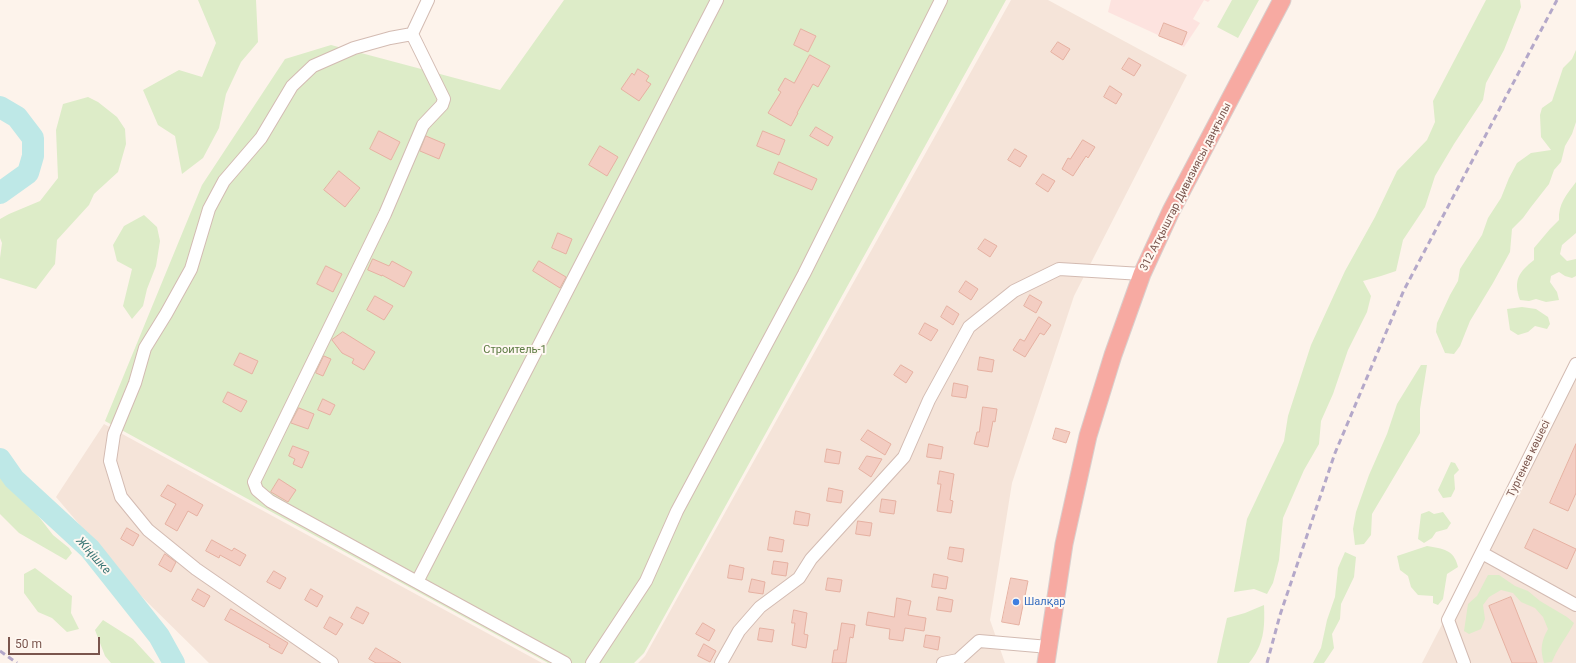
<!DOCTYPE html>
<html>
<head>
<meta charset="utf-8">
<style>
	body { margin:0 }
	#map { position:relative; width:1576px; height:663px; overflow:hidden; background:#fdf3eb; font-family:Roboto,sans-serif }
	canvas { display:block }
	.scale { position:absolute; left:8px; top:637px; width:92px; height:18px; box-sizing:border-box; border:2px solid #7a554d; border-top:0; padding-left:5px; font-size:12px; line-height:14px; white-space:nowrap; color:#7a554d; -webkit-text-stroke:3px #fff8f2; paint-order:stroke }
</style>
</head>
<body>
<div id="map">
<canvas width="1576" height="663"></canvas>
<div class="scale">50 m</div>
</div>
<script>
const c = document.querySelector('canvas').getContext('2d');
c.lineJoin = 'round';
function fillPath(path, color) { c.fillStyle = color; c.fill(path, 'evenodd'); }
function stroke(path, color, width, dash) { c.strokeStyle = color; c.lineWidth = width; c.lineCap = dash ? 'butt' : 'round'; c.setLineDash(dash || []); c.stroke(path); }
function write(font, color, halo, rows, align = 'center') {
  c.font = font + ' Roboto,sans-serif'; c.lineWidth = 4; c.setLineDash([]); c.textBaseline = 'middle'; c.strokeStyle = halo; c.fillStyle = color; for (const [text, x, y, turn = 0] of rows) {
    c.save(); c.translate(x, y); c.rotate((+turn || 0) * Math.PI / 180); c.textAlign = isNaN(turn) ? turn : align; if (halo) c.strokeText(text, 0, 0); c.fillText(text, 0, 0); c.restore();
  }
}
const residential = new Path2D(`
	M1011,0H1048L1187,75L1074,296L1012,483L990,620L1005,663H638L645,656Z
	M1576,364V663H1422L1563,391Z
	M104,424L542,663H209L137,592L56,497Z`);
const commercial = new Path2D(`
	M1111,0H1210L1208,2L1204,0L1193,19L1200,23L1184,47L1108,12Z`);
const green = new Path2D(`
	M198,0H256L258,42L241,62L226,94L219,128L203,158L182,174L175,136L158,125L143,90L179,70L202,77L216,43Z
	M564,0H1006L644,653L634,663H548L105,421L202,185L285,59L331,45L500,90Z
	M1232,0H1259L1238,38L1217,27Z
	M1486,0H1520L1521,7L1504,50L1486,83L1483,100L1454,144L1435,176L1425,207L1403,240L1396,271L1381,276L1363,281L1371,296L1367,312L1348,350L1333,394L1321,421L1319,444L1304,470L1283,518L1279,560L1273,583L1267,594L1254,589L1234,592L1247,519L1284,441L1288,416L1311,345L1345,271L1375,217L1397,171L1427,140L1435,122L1433,101Z
	M1576,50V122L1572,134L1565,146L1561,162L1554,170L1549,184L1531,207L1523,218L1512,229L1510,252L1493,283L1470,321L1460,346L1454,354L1445,353L1436,332L1437,323L1450,295L1458,281L1460,269L1482,235L1488,218L1501,198L1509,178L1517,163L1531,153L1551,150L1541,137L1540,115L1542,108L1552,101L1563,68L1572,59Z
	M88,97L98,102L117,117L125,129L126,144L118,172L94,194L89,205L57,240L55,264L36,289L0,278V258L2,243L0,238V219L9,214L40,201L58,178L56,130L63,104Z
	M1576,182V233L1562,245L1560,254L1567,261L1576,259V276L1572,278L1565,276L1559,272L1551,276L1550,282L1557,292L1559,300L1546,302L1536,299L1529,301L1520,300C1513,280 1519,272 1534,260V248L1550,229L1559,220C1558,204 1567,194 1576,182Z
	M144,215L157,227L160,241L156,266L147,289L143,306L132,319L123,306L132,269L117,261L113,245L124,226Z
	M1522,307L1536,309L1548,317L1550,324L1547,329L1535,326L1528,332L1518,335L1510,330L1507,309Z
	M1421,365H1427L1420,409V433L1372,514L1371,535L1364,544L1355,545L1353,529L1356,512L1369,475L1387,434L1397,404Z
	M1451,462L1455,463L1459,470L1454,475L1455,489L1451,497L1443,498L1438,490Z
	M0,471L29,504L53,535L69,548L72,553L66,560L19,533L0,514Z
	M1429,511L1434,514L1443,512L1451,523L1447,529L1436,532L1432,538L1424,543L1418,539L1421,514Z
	M1427,546C1443,549 1454,549 1458,567L1447,574L1443,599L1438,605L1433,603V596L1418,595L1411,587L1408,576L1400,570L1397,556Z
	M1345,552L1356,557L1354,577L1341,604L1340,619L1332,634L1334,648L1324,663H1313L1321,648L1327,620L1335,597L1338,568Z
	M35,568L72,596L71,613L79,629L67,632L52,618L38,612L24,593V574Z
	M1488,575H1499L1515,586L1528,591L1540,601L1567,617L1574,623C1567,637 1557,648 1552,662L1544,663C1540,649 1541,642 1548,629L1543,617L1535,608L1521,602L1513,593L1501,590L1489,597L1483,605L1485,619L1481,629L1469,634L1464,631L1468,604L1477,596Z
	M1264,605C1265,628 1264,645 1249,663H1217L1227,618L1245,613Z
	M103,620L133,639L155,663H111L105,656L95,630Z`);
const river = new Path2D(`
	M0,107L17,117L33,138V156L28,173L0,193
	M0,459L14,479L90,549L159,636L174,663`);
const building = new Path2D(`
	M1164,23L1187,32L1182,45L1159,36Z
	M801,29L816,36L808,52L794,45Z
	M1058,42L1070,49L1063,60L1051,52Z
	M810,55L830,66L818,87L813,84L797,113H798L791,126L768,113L781,92L778,90L785,78L794,83Z
	M1129,58L1141,65L1134,76L1122,69Z
	M638,69L649,76L646,81L651,84L639,101L621,89L632,73L634,75Z
	M1110,86L1122,94L1116,104L1104,97Z
	M816,127L833,137L828,146L810,136Z
	M379,131L400,142L391,160L370,149Z
	M763,131L785,140L779,155L757,146Z
	M426,136L445,144L439,159L420,151Z
	M1083,140L1095,147L1088,158L1086,156L1073,176L1062,169L1068,158L1070,159Z
	M600,146L618,157L607,176L589,165Z
	M1015,149L1027,156L1020,167L1008,160Z
	M779,162L817,179L812,190L774,174Z
	M339,171L360,188L345,207L324,190Z
	M1043,174L1055,181L1048,192L1036,184Z
	M558,233L572,239L566,254L552,248Z
	M985,239L997,246L990,257L978,249Z
	M373,259L389,266L392,261L412,272L404,287L382,275V276L368,270Z
	M539,261L566,277L560,288L533,271Z
	M326,266L342,274L333,292L317,284Z
	M966,281L978,289L971,300L959,292Z
	M1030,295L1042,302L1036,313L1024,306Z
	M375,296L393,306L384,320L367,310Z
	M947,306L959,314L953,325L941,317Z
	M1039,317L1051,325L1044,335L1040,333L1025,357L1013,350L1020,339L1024,341Z
	M925,323L938,330L931,341L919,334Z
	M343,332L375,352L364,370L352,363L354,359L342,353L332,340Z
	M240,353L258,361L252,374L234,365Z
	M324,356L331,359L323,376L316,373Z
	M980,357L994,360L992,372L978,370Z
	M901,365L913,372L906,383L894,375Z
	M954,383L968,386L966,398L952,396Z
	M228,392L247,401L241,412L223,402Z
	M323,399L335,405L330,415L318,410Z
	M983,407L997,409L995,422L993,421L988,447L974,444L977,432H979Z
	M299,408L314,414L308,429L291,423Z
	M1056,428L1070,432L1066,443L1053,439Z
	M868,430L891,444L885,455L861,440Z
	M929,444L943,447L941,459L927,457Z
	M1576,444V493L1568,511L1550,503Z
	M293,446L309,452L302,468L293,464L295,459L289,456Z
	M827,449L841,452L839,464L825,462Z
	M867,456L882,459L871,477L859,469Z
	M940,471L954,474L950,500L953,501L951,513L937,511L941,484H938Z
	M279,479L296,490L288,502L271,492Z
	M168,485L203,505L197,516L188,511L177,531L165,524L176,504L161,496Z
	M829,488L843,491L841,503L827,501Z
	M882,499L896,501L894,514L880,512Z
	M796,511L810,514L808,526L794,524Z
	M858,521L872,523L870,536L856,534Z
	M127,528L139,535L133,546L121,539Z
	M1534,529L1576,549L1567,569L1525,548Z
	M770,537L784,540L782,552L768,550Z
	M212,540L232,551L234,548L246,555L240,566L220,555L219,558L206,551Z
	M950,547L964,549L962,562L948,559Z
	M165,554L176,562L171,572L159,565Z
	M774,561L788,563L786,576L772,574Z
	M730,565L744,568L742,580L728,578Z
	M274,571L286,578L280,589L267,582Z
	M934,574L948,577L946,589L932,587Z
	M828,578L842,580L840,592L826,590Z
	M1011,578L1028,581L1019,625L1002,622Z
	M752,579L765,582L763,594L749,592Z
	M198,589L210,596L204,607L192,600Z
	M311,589L323,596L317,607L305,600Z
	M939,597L953,600L951,612L937,610Z
	M1511,597L1537,663H1512L1489,606Z
	M897,598L911,601L908,615L926,618L924,631L905,628L903,641L889,639L890,629L866,625L868,612L894,617Z
	M357,607L369,613L363,624L351,618Z
	M231,609L288,643L282,654L269,647L270,645L225,620Z
	M794,610L807,613L804,634L808,635L806,648L792,645L795,623H792Z
	M330,617L343,624L336,635L324,628Z
	M703,623L715,630L709,641L696,634Z
	M842,623L855,625L853,638L850,637L846,663H832L834,650H837Z
	M760,628L774,630L772,642L758,640Z
	M926,635L940,637L938,650L924,647Z
	M704,644L716,651L710,662L698,656Z
	M376,648L401,663H376L369,659Z`);
const minor = new Path2D(`
	M428,0L412,34L444,99L442,105L423,125L385,214L254,482L257,490L270,501L417,582L717,0
	M1482,553L1576,605
	M417,582L565,663
	M332,663L196,569L148,530L121,497L110,461L114,434L135,383L145,348L166,314L191,269L209,209L224,181L261,138L292,86L313,66L354,48L390,38L412,34
	M592,663L646,581L677,511L804,274L941,0
	M721,663L739,631L760,607L799,578L811,559L904,457L929,400L969,327L1014,291L1059,269L1142,274
	M943,663L958,660L979,641L1049,647
	M1464,663L1448,620L1576,364`);
const highway = new Path2D(`
	M1046,663L1064,544L1088,436L1113,355L1142,274L1171,211L1282,0`);
const rail = new Path2D(`
	M0,651L17,663
	M1267,663L1280,615L1335,453L1404,290L1557,0`);
const markers = [
	[1016,602,4,"#3f7fe0"]
];
const streetNames = [
	["312 Атқыштар Дивизиясы даңғылы",1186,187,-63],
	["Тургенев көшесі",1529,459,-64]
];
const parkNames = [
	["Строитель-1",515,350]
];
const shopNames = [
	["Шалқар",1024,602]
];
const waterNames = [
	["Жіңішке",93,556,48]
];
fillPath(residential, '#f5e4d9');
fillPath(commercial, '#fde3df');
fillPath(green, '#ddecc8');
stroke(river, '#bee8e7', 22);
fillPath(building, '#f3cdc2');
stroke(building, '#e6b1a2', 1);
stroke(minor, '#d3bbb2', 14);
stroke(highway, '#dacfcd', 19);
stroke(minor, '#fff', 12);
stroke(highway, '#f7aaa2', 17);
stroke(rail, '#b4a8c9', 3, [6, 4]);
for (const [x, y, r, color] of markers) { const dot = new Path2D(); dot.arc(x, y, r, 0, 2 * Math.PI); c.fillStyle = color; c.fill(dot); stroke(dot, '#fff8f2', 1.5); }
write('11px', '#7a554d', '#fff8f2', streetNames);
write('11px', '#5b7a41', '#fff8f2', parkNames);
write('11px', '#366cbe', '#fff8f2', shopNames, 'left');
write('italic 12px', '#3c7776', '#fff8f2', waterNames);
</script>
</body>
</html>
